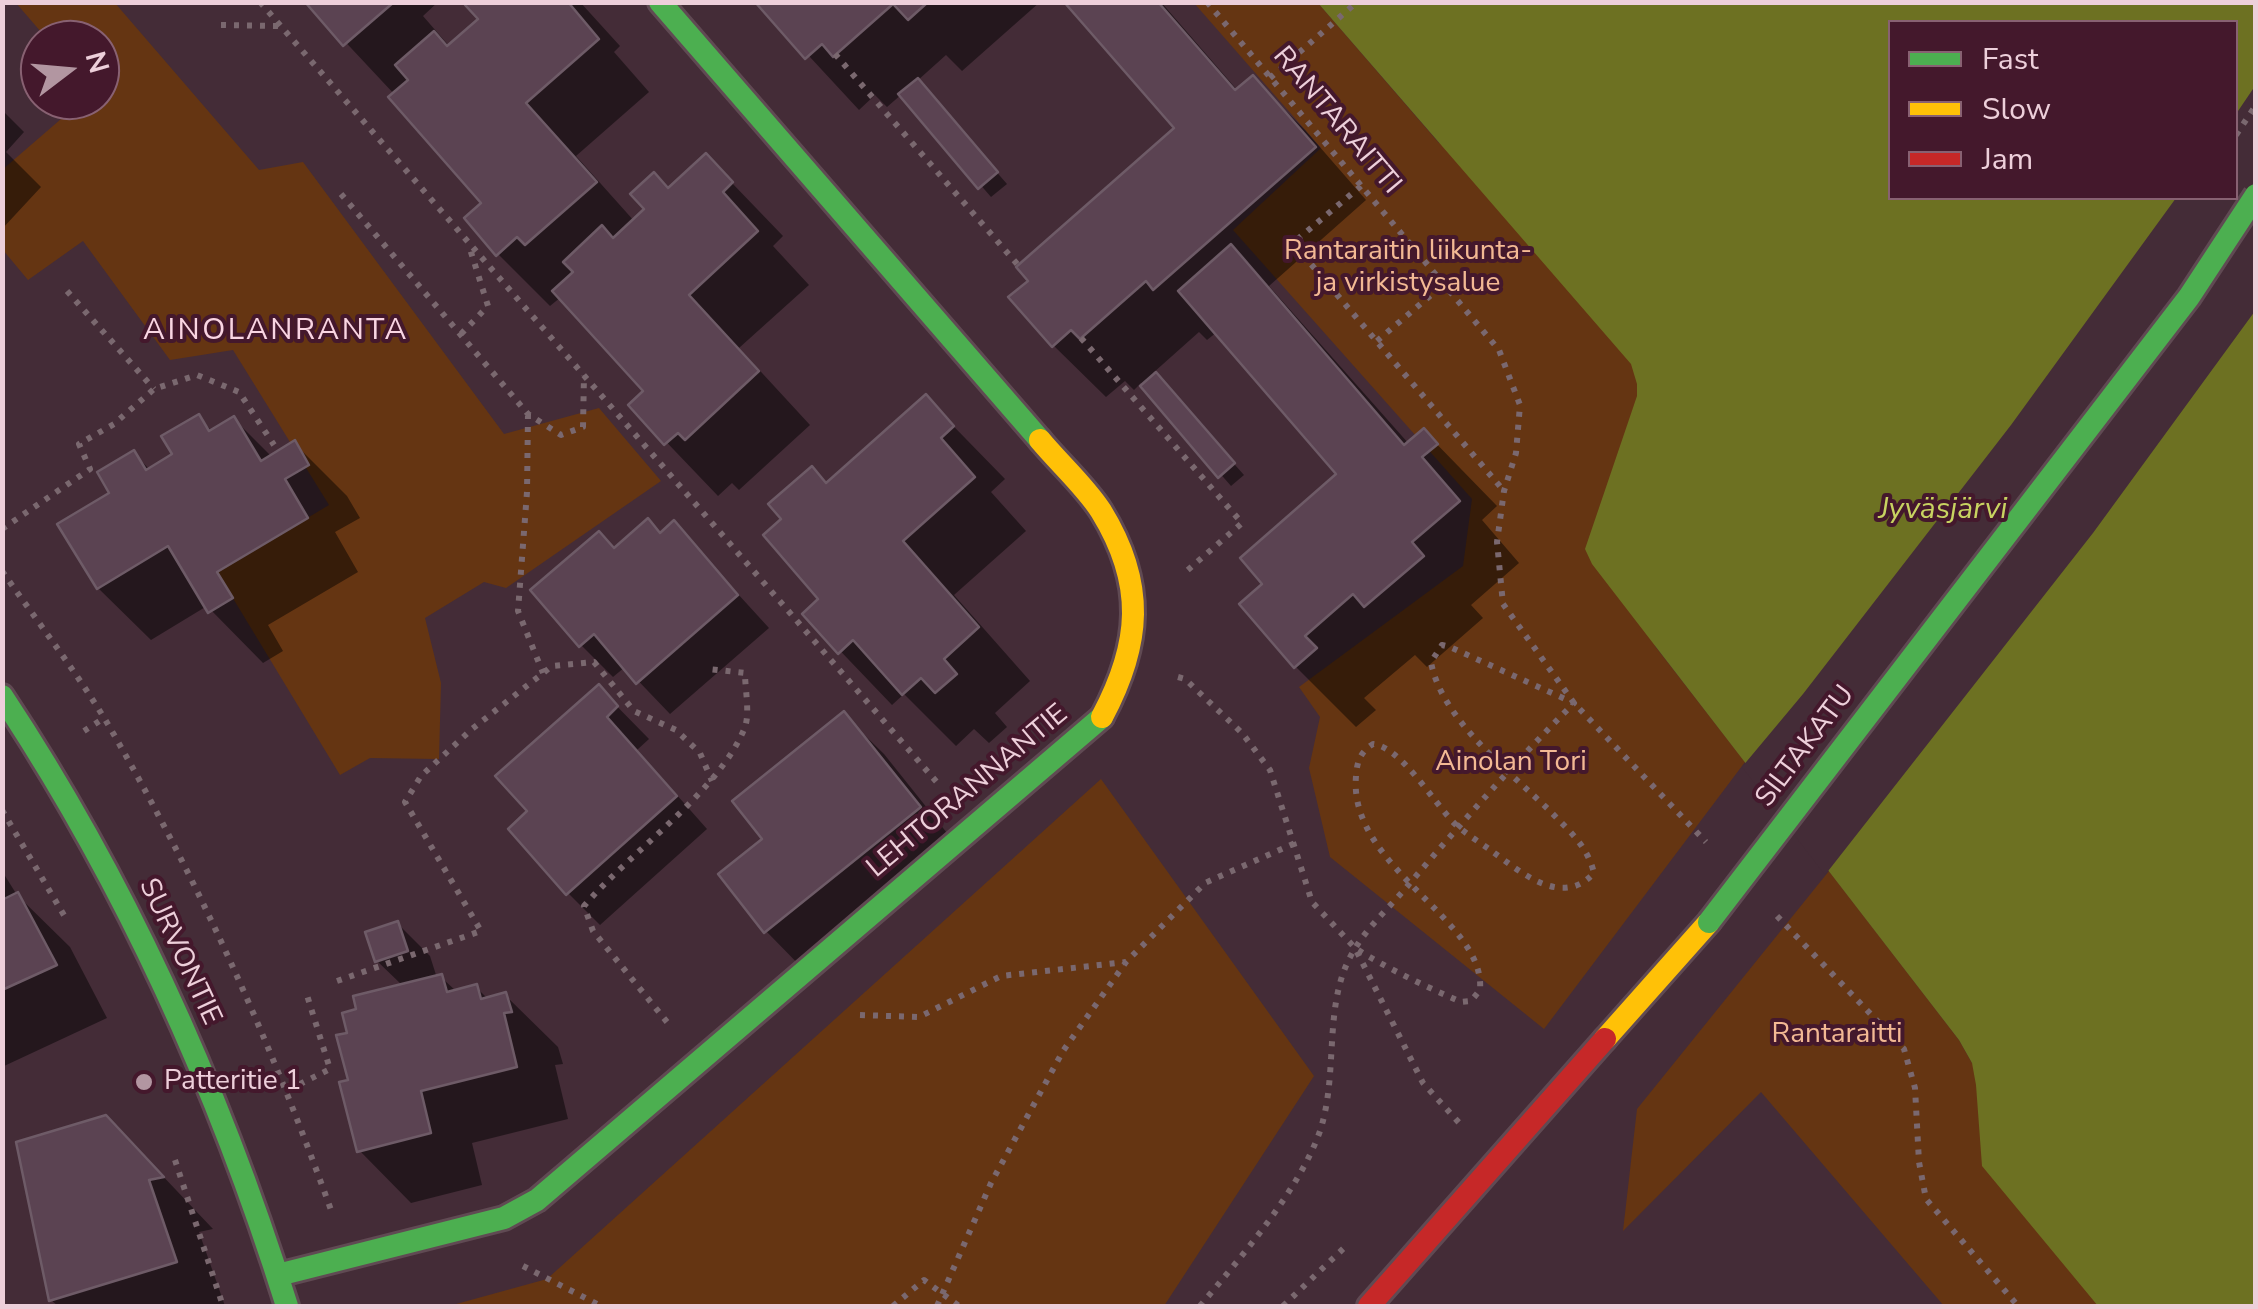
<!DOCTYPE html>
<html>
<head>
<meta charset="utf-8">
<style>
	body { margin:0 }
	#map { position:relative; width:2258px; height:1309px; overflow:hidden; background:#442c37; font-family:"Nunito Sans",sans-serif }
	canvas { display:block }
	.frame { position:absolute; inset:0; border:5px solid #edcfda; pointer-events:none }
	.legend { position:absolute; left:1888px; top:20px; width:350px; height:180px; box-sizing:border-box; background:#44182c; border:2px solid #886172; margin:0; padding:12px 18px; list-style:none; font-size:30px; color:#edcfda }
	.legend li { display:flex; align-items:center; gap:20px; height:50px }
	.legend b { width:50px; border:2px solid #886172 }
	.north { position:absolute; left:20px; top:20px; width:100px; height:100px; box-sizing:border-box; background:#44182c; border:2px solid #886172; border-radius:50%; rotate:74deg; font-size:28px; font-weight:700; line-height:40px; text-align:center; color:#edcfda }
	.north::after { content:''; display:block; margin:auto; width:35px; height:45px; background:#b296a1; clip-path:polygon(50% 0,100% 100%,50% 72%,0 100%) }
</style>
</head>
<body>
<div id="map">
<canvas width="2258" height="1309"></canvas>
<div class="frame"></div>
<ul class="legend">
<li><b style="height:12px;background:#4caf50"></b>Fast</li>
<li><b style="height:12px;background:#ffc107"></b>Slow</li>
<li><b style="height:12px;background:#c62828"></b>Jam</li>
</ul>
<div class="north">N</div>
</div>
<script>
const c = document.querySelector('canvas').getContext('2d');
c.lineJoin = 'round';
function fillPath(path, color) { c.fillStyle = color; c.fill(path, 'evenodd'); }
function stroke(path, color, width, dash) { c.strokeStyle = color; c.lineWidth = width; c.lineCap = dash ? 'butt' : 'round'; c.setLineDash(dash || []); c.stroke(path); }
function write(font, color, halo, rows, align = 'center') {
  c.font = font + ' "Nunito Sans",sans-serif'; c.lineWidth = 8; c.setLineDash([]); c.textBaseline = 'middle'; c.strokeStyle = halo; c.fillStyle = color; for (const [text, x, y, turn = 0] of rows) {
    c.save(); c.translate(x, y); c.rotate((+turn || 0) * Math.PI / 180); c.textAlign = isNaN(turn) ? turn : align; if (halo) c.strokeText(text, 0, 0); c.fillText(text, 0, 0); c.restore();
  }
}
const green = new Path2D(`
	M16,3H115L259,170L303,162L504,434L599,408L661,481L506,588L484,582L425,618L441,683L439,759L370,758L340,775L217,572L329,505L233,350L170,360L83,241L28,280L3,250L2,170L83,100H100V40H48Z
	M1194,3H1318L1439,143L1531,69L1674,331L1655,646L1745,762L1544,1029L1330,857L1309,768L1320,717L1299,687L1463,566L1472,499L1233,230L1321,148Z
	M1101,779L1314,1076L1164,1306H449L547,1279Z
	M1829,871L1959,1040L1972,1063L2255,1306H1944L1761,1092L1623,1231L1637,1109Z`);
const water = new Path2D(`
	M1318,3H2255V1306H2098L1982,1166L1976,1085L1972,1063L1959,1040L1592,564L1585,549L1637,396V384L1631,364ZM1890,22H2236V198H1890Z`);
const pier = new Path2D(`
	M2255,86V311L2093,533L1825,875L1742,767L1803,694L2011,425L2176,198H2236V114Z`);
const shadow = new Path2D(`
	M308,2H438L423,16L450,47L481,19L471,2H580L620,46L614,52L649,92L576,156L635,222L706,156L783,236L773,246L809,285L739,348L810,425L739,490L732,483L718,496L631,405L647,391L561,297L550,306L498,254L485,203L395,95Z
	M759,2H1040L962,71L946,55L917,81L1007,184L991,197L902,94L887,107L875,95L859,110Z
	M1067,2H1161L1238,91L1253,78L1305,130L1366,200L1269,286L1409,444L1424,431L1497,506L1482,520L1519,563L1471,605L1483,618L1427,667L1415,655L1364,698L1376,710L1356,727L1295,666L1265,584L1340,474L1217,332L1207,340L1199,332L1153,373L1244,475L1231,486L1141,383L1134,390L1125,381L1106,397L1053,345L1032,281L1177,128Z
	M2,110L24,132L6,152L41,187L2,229Z
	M926,398L1005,479L991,492L1026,531L954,595L1030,681L995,713L1007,727L989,743L974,729L956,746L904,694L892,705L805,614L822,599L827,485Z
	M198,417L213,432L234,419L272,457L295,444L347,496L360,518L335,532L358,572L268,625L283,651L263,663L207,606L151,640L98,588L112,493L134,453L150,470L176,455Z
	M674,524L769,628L670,714L625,667L613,677L581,645L615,551L661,535Z
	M599,688L649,739L637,750L707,829L600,925L568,893L531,812Z
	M843,714L884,754L959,848L806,972L766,931L765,839Z
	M2,871L17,895L70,947L107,1018L2,1067Z
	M398,924L430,956L437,978L441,977L457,992L476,987L488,999L505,995L558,1047L563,1064L555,1065L568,1119L472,1143L482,1185L411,1203L359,1150L351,1081L350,1034L403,986L377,961Z
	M19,1143L158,1171L213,1229L199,1232L225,1306H58L51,1300Z`);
const building = new Path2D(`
	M305,2H394L343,46Z
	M467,2H568L599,39L526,103L597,182L525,245L517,237L496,256L464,218L481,203L388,97L408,80L395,65L434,31L447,46L478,19L465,5Z
	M755,2H928L908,20L893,4L833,57L822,44L805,59Z
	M1064,2H1158L1235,90L1253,75L1316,147L1153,290L1146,281L1080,339L1071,330L1052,347L1008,297L1028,281L1016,267L1174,128Z
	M918,78L998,172L978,189L898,94Z
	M706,153L733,182L723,192L758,231L689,295L759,371L685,440L678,433L664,445L628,405L643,391L552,291L573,272L563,262L602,225L613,238L644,209L630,194L654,172L668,188Z
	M1231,244L1404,445L1424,428L1438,444L1422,457L1460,501L1412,542L1424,556L1364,607L1353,594L1305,636L1317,648L1294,668L1239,604L1262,584L1240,558L1336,474L1178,291Z
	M1156,372L1235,463L1218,478L1140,386Z
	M926,394L954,426L941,438L975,477L903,541L979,627L944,659L957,674L935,693L921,678L902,695L853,640L838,654L802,614L818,599L763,535L781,519L768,504L812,466L826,483Z
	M199,414L209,431L234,416L261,461L295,440L309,465L285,479L308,518L217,572L233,598L208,613L168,546L97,589L57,524L109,493L97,472L134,450L146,470L172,454L161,436Z
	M648,518L660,533L674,520L738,595L636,684L594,634L579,647L530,590L599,531L614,548Z
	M599,684L618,706L607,717L677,796L566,895L508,829L527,811L495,776Z
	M844,711L921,807L764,933L718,874L762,839L732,801Z
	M18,892L57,965L2,990V900Z
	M398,921L408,951L375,962L365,932Z
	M442,974L447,992L477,984L481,999L506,992L512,1012L504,1013L517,1067L421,1091L431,1133L357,1152L339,1082L348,1080L336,1035L347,1033L342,1013L356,1009L353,996Z
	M106,1115L164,1177L149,1180L177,1262L49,1301L16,1142Z`);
const path = new Path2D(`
	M260,2L941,787
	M1207,2L1499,350L1520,405L1516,453L1504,491L1497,542L1503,604L1574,703L1706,842
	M221,25L279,26
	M835,54L1018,265
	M1270,78L1357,2
	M2236,135L2256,105
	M1361,186L1293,243L1504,491
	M341,194L528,414L561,435L583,427L584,375
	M67,291L154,389
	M461,334L488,306L470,249
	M1081,338L1242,523L1182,575
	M1377,341L1444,284
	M528,414L527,492L518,611L543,673
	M2,529L90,469L79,444L114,424L154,389L197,375L239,392L274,445
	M2,571C37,621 75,670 106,721C197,877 270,1040 331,1210
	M1178,677L1185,679L1242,733L1270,770L1312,902L1355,948L1423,1083L1462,1126
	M84,731L104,718
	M2,810L65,917
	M1777,916L1904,1049L1915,1088L1919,1162L1926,1199L2018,1306
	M337,981L481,931L405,802L421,776L472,729L552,666L594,662L634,711L676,730L700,753L712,781
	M860,1015L919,1017L1001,976L1126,962
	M667,1022L593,931L584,906C630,852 720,791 745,727C750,713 745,689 745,673L709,669
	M288,1090L330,1069L306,992
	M175,1160L223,1306
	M523,1266L601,1306
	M893,1306L924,1280L959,1306
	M937,1306L991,1183L1063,1051L1126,962L1205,883L1295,843
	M1200,1306C1240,1258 1299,1191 1320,1131C1340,1070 1321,1000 1356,947C1370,924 1393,904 1410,883C1463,821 1516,761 1574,703L1450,647L1442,645L1431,662C1441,719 1510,772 1550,811C1569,831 1587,845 1594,873C1562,908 1522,873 1493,852C1481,843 1466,834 1455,824C1434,803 1401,747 1373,744C1360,752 1357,762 1356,776C1348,868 1486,919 1480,990L1471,1001L1461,1002C1425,986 1388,969 1355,948
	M1283,1306L1346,1246`);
const fast = new Path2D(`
	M660,2L1040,440
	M2,696C126,883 220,1092 287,1306
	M278,1275L504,1218L537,1200L1102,717`);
const slow = new Path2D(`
	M1040,440C1059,463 1085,486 1101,511C1146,584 1141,644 1102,717
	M1605,1039L1709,922`);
const jam = new Path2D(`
	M1369,1306L1605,1039`);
const fastBridge = new Path2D(`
	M1709,922L2189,297L2256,195`);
const markers = [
	[144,1082,10,"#b296a1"]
];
const streetNames = [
	["RANTARAITTI",1336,121,50],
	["SILTAKATU",1806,747,-53],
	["LEHTORANNANTIE",968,792,-40],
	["SURVONTIE",179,952,65]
];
const parkNames = [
	["Rantaraitin liikunta-",1408,252],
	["ja virkistysalue",1408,284],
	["Ainolan Tori",1511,763],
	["Rantaraitti",1837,1035]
];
const poiNames = [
	["Patteritie 1",164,1082]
];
const neighbourhoodNames = [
	["AINOLANRANTA",276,332]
];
const waterNames = [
	["Jyväsjärvi",1943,511]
];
fillPath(green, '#653512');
fillPath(water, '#6d7122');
fillPath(pier, '#442c37');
fillPath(shadow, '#0007');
fillPath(building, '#5b4352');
stroke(building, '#6e5b67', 2.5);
stroke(fast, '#604a53', 28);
stroke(slow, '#604a53', 28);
stroke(jam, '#604a53', 28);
stroke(path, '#7a686f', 6, [5, 8]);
stroke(fast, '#4caf50', 22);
stroke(slow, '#ffc107', 22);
stroke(jam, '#c62828', 22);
stroke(fastBridge, '#604a53', 28, []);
stroke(fastBridge, '#4caf50', 22);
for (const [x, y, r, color] of markers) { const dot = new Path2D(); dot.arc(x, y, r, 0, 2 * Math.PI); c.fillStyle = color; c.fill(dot); stroke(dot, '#44182c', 4); }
write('28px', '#edcfda', '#44182c', streetNames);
write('28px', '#f3b994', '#44182c', parkNames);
write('28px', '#edcfda', '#44182c', poiNames, 'left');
c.letterSpacing = '2.5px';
write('30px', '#f9d5e2', '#44182c', neighbourhoodNames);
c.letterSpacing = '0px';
write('italic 30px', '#c8d361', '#44182c', waterNames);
</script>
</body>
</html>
